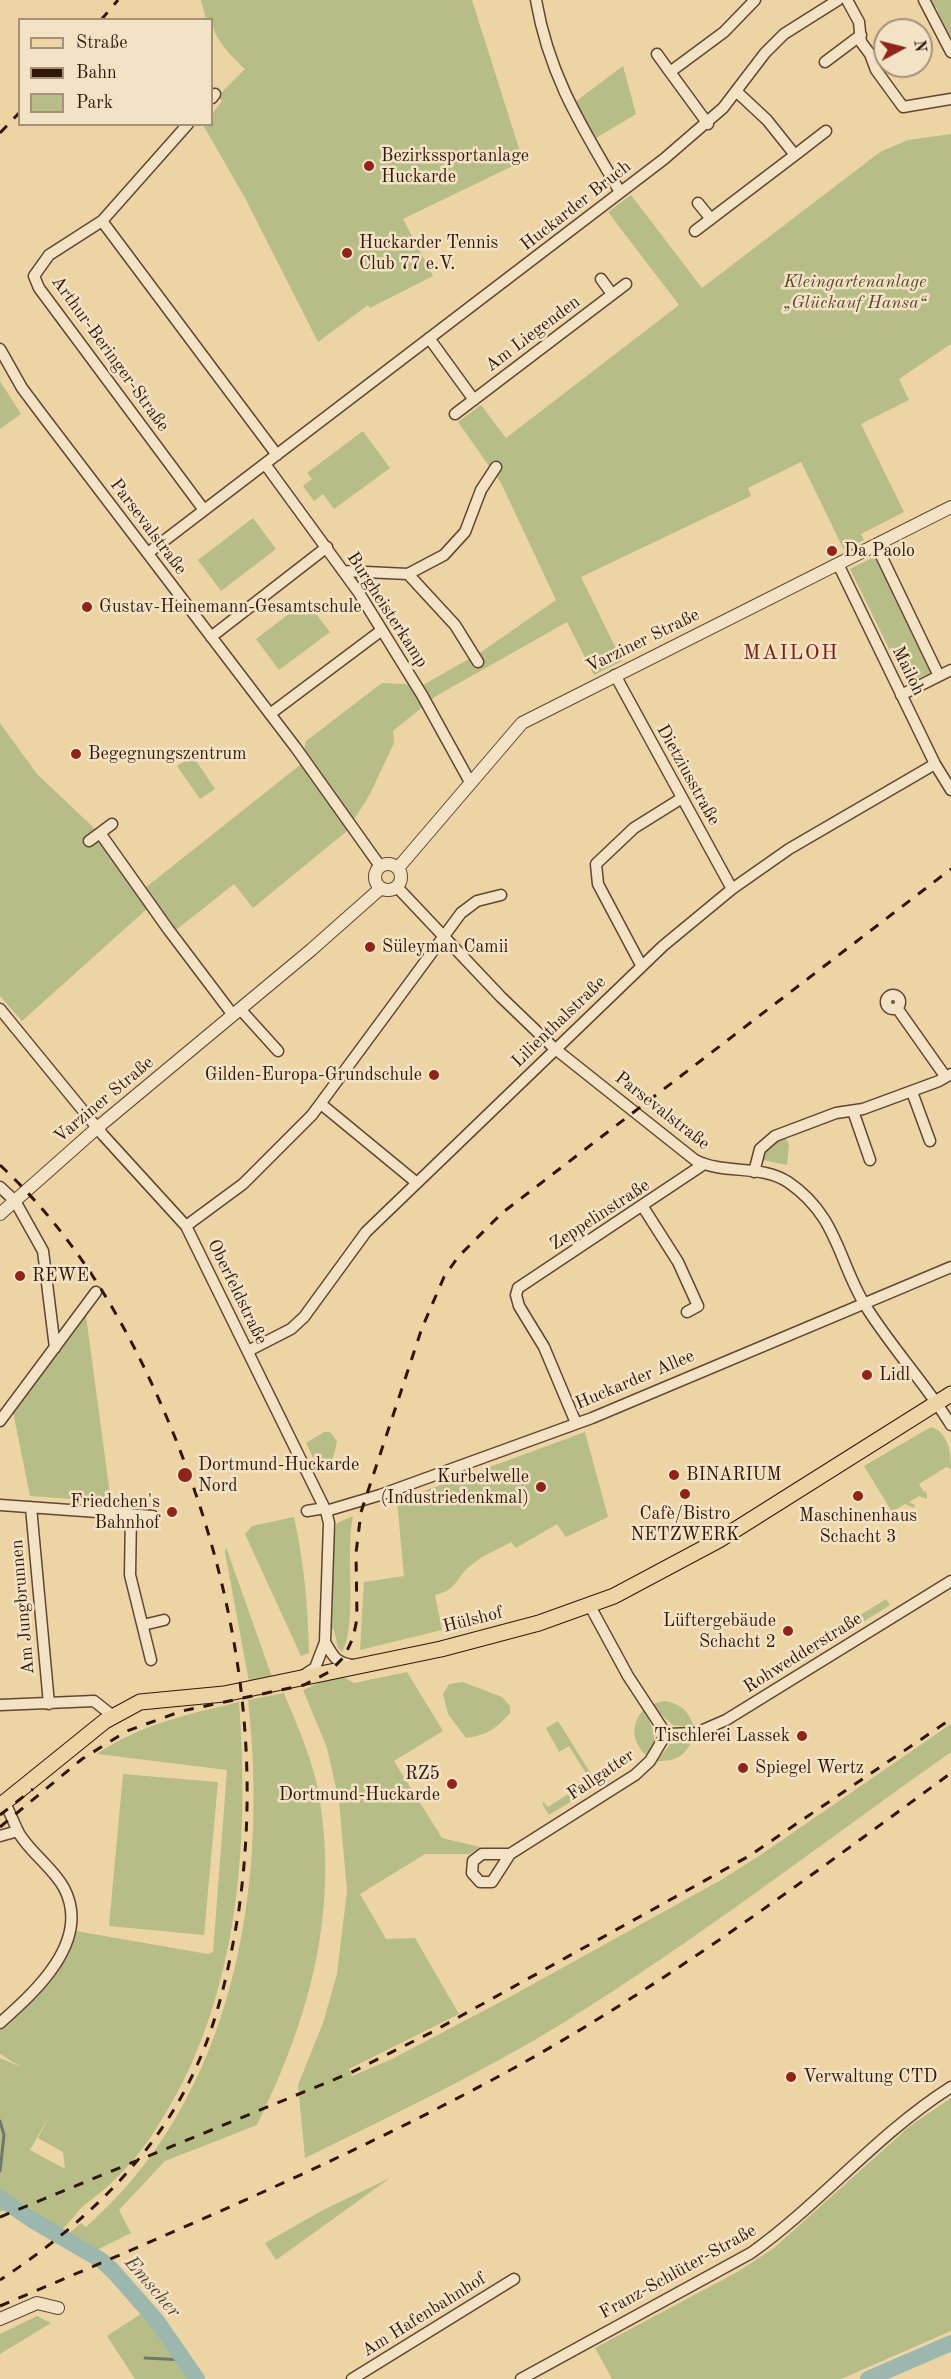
<!DOCTYPE html>
<html>
<head>
<meta charset="utf-8">
<style>
	body { margin:0 }
	#map { position:relative; width:951px; height:2379px; overflow:hidden; background:#edd4a5; font-family:"Old Standard TT",serif }
	canvas { display:block }
	.legend { position:absolute; left:18px; top:18px; width:195px; height:108px; box-sizing:border-box; background:#f3e3c4; border:2px solid #a5917a; margin:0; padding:8px 10px; list-style:none; font-size:18px; color:#31160c }
	.legend li { display:flex; align-items:center; gap:12px; height:30px }
	.legend b { width:30px; border:2px solid #a5917a }
	.north { position:absolute; left:873px; top:18px; width:60px; height:60px; box-sizing:border-box; background:#f3e3c4; border:2px solid #a5917a; border-radius:50%; rotate:83deg; font-size:16px; font-weight:700; line-height:24px; text-align:center; color:#31160c }
	.north::after { content:''; display:block; margin:auto; width:21px; height:27px; background:#8f2418; clip-path:polygon(50% 0,100% 100%,50% 72%,0 100%) }
</style>
</head>
<body>
<div id="map">
<canvas width="951" height="2379"></canvas>
<ul class="legend">
<li><b style="height:8px;background:#edd4a5"></b>Straße</li>
<li><b style="height:8px;background:#31160c"></b>Bahn</li>
<li><b style="height:16px;background:#b7bd87"></b>Park</li>
</ul>
<div class="north">N</div>
</div>
<script>
const c = document.querySelector('canvas').getContext('2d');
c.lineJoin = 'round';
function fillPath(path, color) { c.fillStyle = color; c.fill(path, 'evenodd'); }
function stroke(path, color, width, dash) { c.strokeStyle = color; c.lineWidth = width; c.lineCap = dash ? 'butt' : 'round'; c.setLineDash(dash || []); c.stroke(path); }
function write(font, color, halo, rows, align = 'center') {
  c.font = font + ' "Old Standard TT",serif'; c.lineWidth = 5; c.setLineDash([]); c.textBaseline = 'middle'; c.strokeStyle = halo; c.fillStyle = color; for (const [text, x, y, turn = 0] of rows) {
    c.save(); c.translate(x, y); c.rotate((+turn || 0) * Math.PI / 180); c.textAlign = isNaN(turn) ? turn : align; if (halo) c.strokeText(text, 0, 0); c.fillText(text, 0, 0); c.restore();
  }
}
const green = new Path2D(`
	M201,0H472L523,161L403,219L433,276L370,308L368,305L318,342L245,198L203,125L212,124V114L222,101L218,96L245,69C232,57 212,37 212,20L206,19Z
	M930,0H951V43L936,7L934,8Z
	M623,66L636,114L596,138L575,102Z
	M951,134V344L899,379L909,400L861,424L904,512L861,534L864,540L844,550L801,462L748,488L751,496L581,577L622,661L594,675L567,622L436,696L393,731L394,743L370,794L347,831L253,908L234,884L176,930L145,888L300,765L306,741L382,683L423,685L481,652L556,600L501,483L458,422L481,405L506,438L679,305L608,212L631,195L702,288L880,152L908,140Z
	M0,381L21,414L0,429Z
	M363,431L390,468L334,509L323,494L314,501L303,486L312,479L307,473Z
	M253,518L276,549L221,591L198,560Z
	M878,555L933,670L931,673L906,683L850,569Z
	M306,601L330,632L279,670L256,639Z
	M0,723L37,774L95,829L148,908L22,1021L0,996Z
	M193,756L215,789L200,799L177,766Z
	M784,1136L789,1144L787,1165L763,1160L768,1146Z
	M86,1316L111,1502L30,1496L13,1412Z
	M931,1427C949,1433 951,1453 951,1469L946,1467L919,1484L924,1492L926,1491L927,1499L919,1496L909,1502L915,1505L914,1508L905,1504L892,1512L864,1466Z
	M324,1432H330L337,1441C335,1452 332,1468 320,1472L306,1443Z
	M585,1432L608,1517L566,1537L557,1524L516,1548L511,1542C499,1549 481,1556 470,1566C455,1578 458,1590 435,1595L442,1630L360,1650L364,1582L404,1576L397,1501Z
	M353,1516C345,1553 358,1625 342,1652L338,1648L334,1630L332,1629L334,1533L337,1523Z
	M294,1517C304,1563 308,1606 309,1653L301,1656L245,1534L252,1526Z
	M226,1547L272,1677L249,1682L225,1552Z
	M886,1599L890,1605L786,1670L782,1664Z
	M407,1672L443,1731L394,1761L442,1838L480,1847L469,1854H425L360,1894L386,1939L415,1938L459,2014L349,2069L352,2076L392,2059L506,1999L721,1880L759,1856L951,1724V1752C822,1843 697,1940 563,2023C480,2074 392,2115 305,2158L298,2085L323,2023L337,1974L347,1891L339,1801L327,1748L303,1690L328,1679L342,1676L354,1683Z
	M463,1682L502,1697L510,1706V1713C497,1728 486,1736 466,1738L448,1714L443,1694L449,1684Z
	M284,1693C298,1728 315,1764 320,1802C338,1918 308,2021 257,2125L165,2161L119,2210L131,2233L93,2252L66,2236L81,2223L86,2227C234,2097 269,1888 248,1700Z
	M664,1701C680,1703 689,1711 694,1727L673,1725L650,1705Z
	M239,1702C250,1849 238,2006 154,2132C141,2152 125,2171 107,2187C98,2196 83,2204 76,2214C72,2219 67,2225 59,2232L17,2204L0,2212V2058L21,2067L0,2054V2023L34,1990L70,1930L208,1954L213,1952L227,1770L97,1754C141,1724 189,1714 239,1702ZM51,2113L38,2138L63,2152L65,2169L30,2150Z
	M643,1710C653,1727 660,1739 647,1756C632,1743 630,1726 643,1710Z
	M558,1721L598,1785L549,1815L542,1804L544,1802L548,1807L590,1780L569,1746L559,1752L546,1728Z
	M692,1740C686,1756 674,1762 657,1761L670,1744Z
	M123,1774L218,1782L204,1935L109,1926Z
	M951,2098V2331L841,2379H612L595,2348L739,2271L774,2248L910,2126Z
	M390,2178L276,2260L265,2243L325,2209Z
	M144,2312L188,2379H135L107,2336Z
	M37,2316L51,2323L0,2354V2334Z`);
const stream = new Path2D(`
	M0,2121L4,2135L0,2171
	M145,2358L184,2360`);
const river = new Path2D(`
	M0,2198L32,2220L101,2260L113,2271L157,2321L197,2379
	M868,2379L951,2343`);
const minor = new Path2D(`
	M536,0C549,76 582,127 620,192
	M847,0L859,22L861,42L870,54L876,70L903,107L951,99
	M924,0L951,52
	M657,54L670,72
	M825,62L861,35
	M212,98L215,94
	M188,124L102,221L49,255L34,276L39,288L204,510
	M708,124L670,72L724,32L755,0
	M795,155L826,131
	M698,203L711,219
	M102,221L277,455
	M695,231L795,155L767,120L737,92
	M601,279L612,294
	M429,338L474,400
	M0,349L22,388L43,416L296,748L380,866
	M455,414L626,284
	M265,464L359,593L422,695L470,782
	M876,545L939,676
	M148,553L664,159L723,108L765,53L784,34L838,0
	M838,564L935,764L951,790
	M344,571L408,574L444,555L465,532L481,490L496,467
	M408,574L455,625L478,662
	M211,637L327,547
	M615,675L732,889
	M901,695L951,670
	M270,714L382,630
	M112,824L100,833L168,929L233,1015
	M89,841L100,833
	M397,887L501,997L554,1048L695,1160C724,1175 761,1164 788,1182C838,1216 838,1261 865,1305C891,1347 925,1383 951,1425
	M641,965L598,884L596,864L634,828L682,798
	M886 1002a7 7 0 1 1 14 0a7 7 0 1 1-14 0Z
	M897,1008L945,1076
	M0,1009L103,1135L186,1226L326,1511L329,1523L325,1642L315,1668L304,1675
	M240,1009L278,1051
	M912,1092L930,1141
	M321,1104L417,1183
	M853,1111L870,1160
	M754,1172L760,1149L775,1136L836,1113L863,1109L939,1081L951,1074
	M0,1187L15,1201L43,1251L55,1348
	M643,1207L678,1262L698,1306L687,1312
	M186,1226L243,1184L312,1115L461,913L477,901L501,895
	M248,1351L291,1329L304,1317L366,1232L663,946L732,889L789,849L935,764
	M0,1421L96,1292
	M576,1423L544,1347L519,1306L516,1295L518,1288L704,1164
	M0,1505L153,1516
	M31,1507L49,1704
	M307,1511L325,1508
	M326,1511L380,1495L592,1418L951,1267
	M131,1514L130,1575L151,1660
	M590,1606L628,1676L666,1734
	M143,1625L164,1620
	M325,1642C333,1656 335,1662 352,1665
	M0,1705L94,1701L113,1716
	M666,1734L696,1733L726,1720L951,1581
	M0,1836L18,1831
	M510,1854L492,1882H480L472,1873L473,1861L482,1854H510L635,1775L650,1761L666,1734
	M0,2023C35,1992 92,1941 64,1888C53,1868 33,1855 20,1835C14,1825 11,1813 4,1802
	M352,2379L514,2279
	M521,2379L751,2253C821,2203 877,2134 951,2087`);
const tertiary = new Path2D(`
	M375 877a13 13 0 1 1 26 0a13 13 0 1 1-26 0Z
	M398,868L522,723L951,507
	M0,1214L97,1128L311,950L381,888
	M0,2319L37,2303L58,2308`);
const primary = new Path2D(`
	M0,1806L105,1721L140,1702L224,1694L441,1649L539,1623L614,1596L719,1540L951,1394`);
const rail = new Path2D(`
	M101,20L118,0
	M0,133L20,112
	M0,1165C81,1241 133,1334 174,1435C235,1587 262,1745 239,1909C230,1965 218,2022 193,2074C152,2161 80,2227 0,2280
	M0,1815L33,1789
	M0,1827L82,1759L127,1731L182,1711L304,1685L329,1672L344,1657L353,1638L357,1619L356,1553L361,1512L422,1328L444,1277L458,1257L502,1213L951,869
	M0,2217L350,2073L432,2032L749,1856L951,1719
	M0,2306C174,2232 348,2159 514,2068C668,1983 809,1877 951,1773`);
const markers = [
	[369,166,6,"#8f2418"],
	[347,253,6,"#8f2418"],
	[832,551,6,"#8f2418"],
	[87,607,6,"#8f2418"],
	[76,754,6,"#8f2418"],
	[370,947,6,"#8f2418"],
	[434,1075,6,"#8f2418"],
	[20,1276,6,"#8f2418"],
	[867,1375,6,"#8f2418"],
	[185,1475,8,"#8f2418"],
	[674,1475,6,"#8f2418"],
	[541,1487,6,"#8f2418"],
	[685,1494,6,"#8f2418"],
	[858,1496,6,"#8f2418"],
	[172,1512,6,"#8f2418"],
	[788,1631,6,"#8f2418"],
	[802,1736,6,"#8f2418"],
	[743,1768,6,"#8f2418"],
	[452,1784,6,"#8f2418"],
	[791,2077,6,"#8f2418"]
];
const poiNames = [
	["Bezirkssportanlage",381,156],
	["Huckarde",381,177],
	["Huckarder Tennis",359,243],
	["Club 77 e.V.",359,264],
	["Da Paolo",844,551],
	["Gustav-Heinemann-Gesamtschule",99,607],
	["Begegnungszentrum",88,754],
	["Süleyman Camii",382,947],
	["Gilden-Europa-Grundschule",422,1075,"right"],
	["REWE",32,1276],
	["Lidl",879,1375],
	["Dortmund-Huckarde",198,1465],
	["Nord",198,1486],
	["BINARIUM",686,1475],
	["Kurbelwelle",529,1477,"right"],
	["(Industriedenkmal)",529,1498,"right"],
	["Friedchen's",160,1502,"right"],
	["Bahnhof",160,1523,"right"],
	["Cafè/Bistro",685,1514,"center"],
	["NETZWERK",685,1535,"center"],
	["Maschinenhaus",858,1516,"center"],
	["Schacht 3",858,1537,"center"],
	["Lüftergebäude",776,1621,"right"],
	["Schacht 2",776,1642,"right"],
	["Tischlerei Lassek",790,1736,"right"],
	["Spiegel Wertz",755,1768],
	["RZ5",440,1774,"right"],
	["Dortmund-Huckarde",440,1795,"right"],
	["Verwaltung CTD",803,2077]
];
const streetNames = [
	["Huckarder Bruch",576,206,-38],
	["Am Liegenden",533,334,-37],
	["Arthur-Beringer-Straße",110,354,54],
	["Parsevalstraße",148,527,53],
	["Burgheisterkamp",387,610,57],
	["Varziner Straße",643,641,-26],
	["Mailoh",908,671,64],
	["Dietziusstraße",688,775,61],
	["Lilienthalstraße",559,1022,-44],
	["Varziner Straße",104,1100,-40],
	["Parsevalstraße",662,1111,38],
	["Zeppelinstraße",600,1215,-33],
	["Oberfeldstraße",237,1292,64],
	["Huckarder Allee",635,1380,-23],
	["Am Jungbrunnen",23,1607,-95],
	["Hülshof",473,1620,-14],
	["Rohwedderstraße",803,1653,-32],
	["Fallgatter",601,1775,-34],
	["Franz-Schlüter-Straße",678,2272,-29],
	["Am Hafenbahnhof",424,2315,-32]
];
const parkNames = [
	["Kleingartenanlage",855,282],
	["„Glückauf Hansa“",855,303]
];
const waterNames = [
	["Emscher",152,2287,49]
];
const quarterNames = [
	["MAILOH",791,653]
];
fillPath(green, '#b7bd87');
stroke(stream, '#71776d', 3);
stroke(river, '#9bb7ae', 16);
stroke(minor, '#604632', 13);
stroke(tertiary, '#604632', 14);
stroke(primary, '#31160c', 17);
stroke(minor, '#f3e3c4', 10);
stroke(tertiary, '#f3e3c4', 12);
stroke(primary, '#edd4a5', 15);
stroke(rail, '#31160c', 3, [10, 10]);
for (const [x, y, r, color] of markers) { const dot = new Path2D(); dot.arc(x, y, r, 0, 2 * Math.PI); c.fillStyle = color; c.fill(dot); stroke(dot, '#f3e3c4', 2); }
write('18px', '#31160c', '#f3e3c4', poiNames, 'left');
write('18px', '#31160c', '#f3e3c4', streetNames);
write('italic 18px', '#594831', '#f3e3c4', parkNames);
write('italic 20px', '#51463d', '#f3e3c4', waterNames);
c.letterSpacing = '1.5px';
write('21px', '#7a1f14', '#f3e3c4', quarterNames);
c.letterSpacing = '0px';
</script>
</body>
</html>
